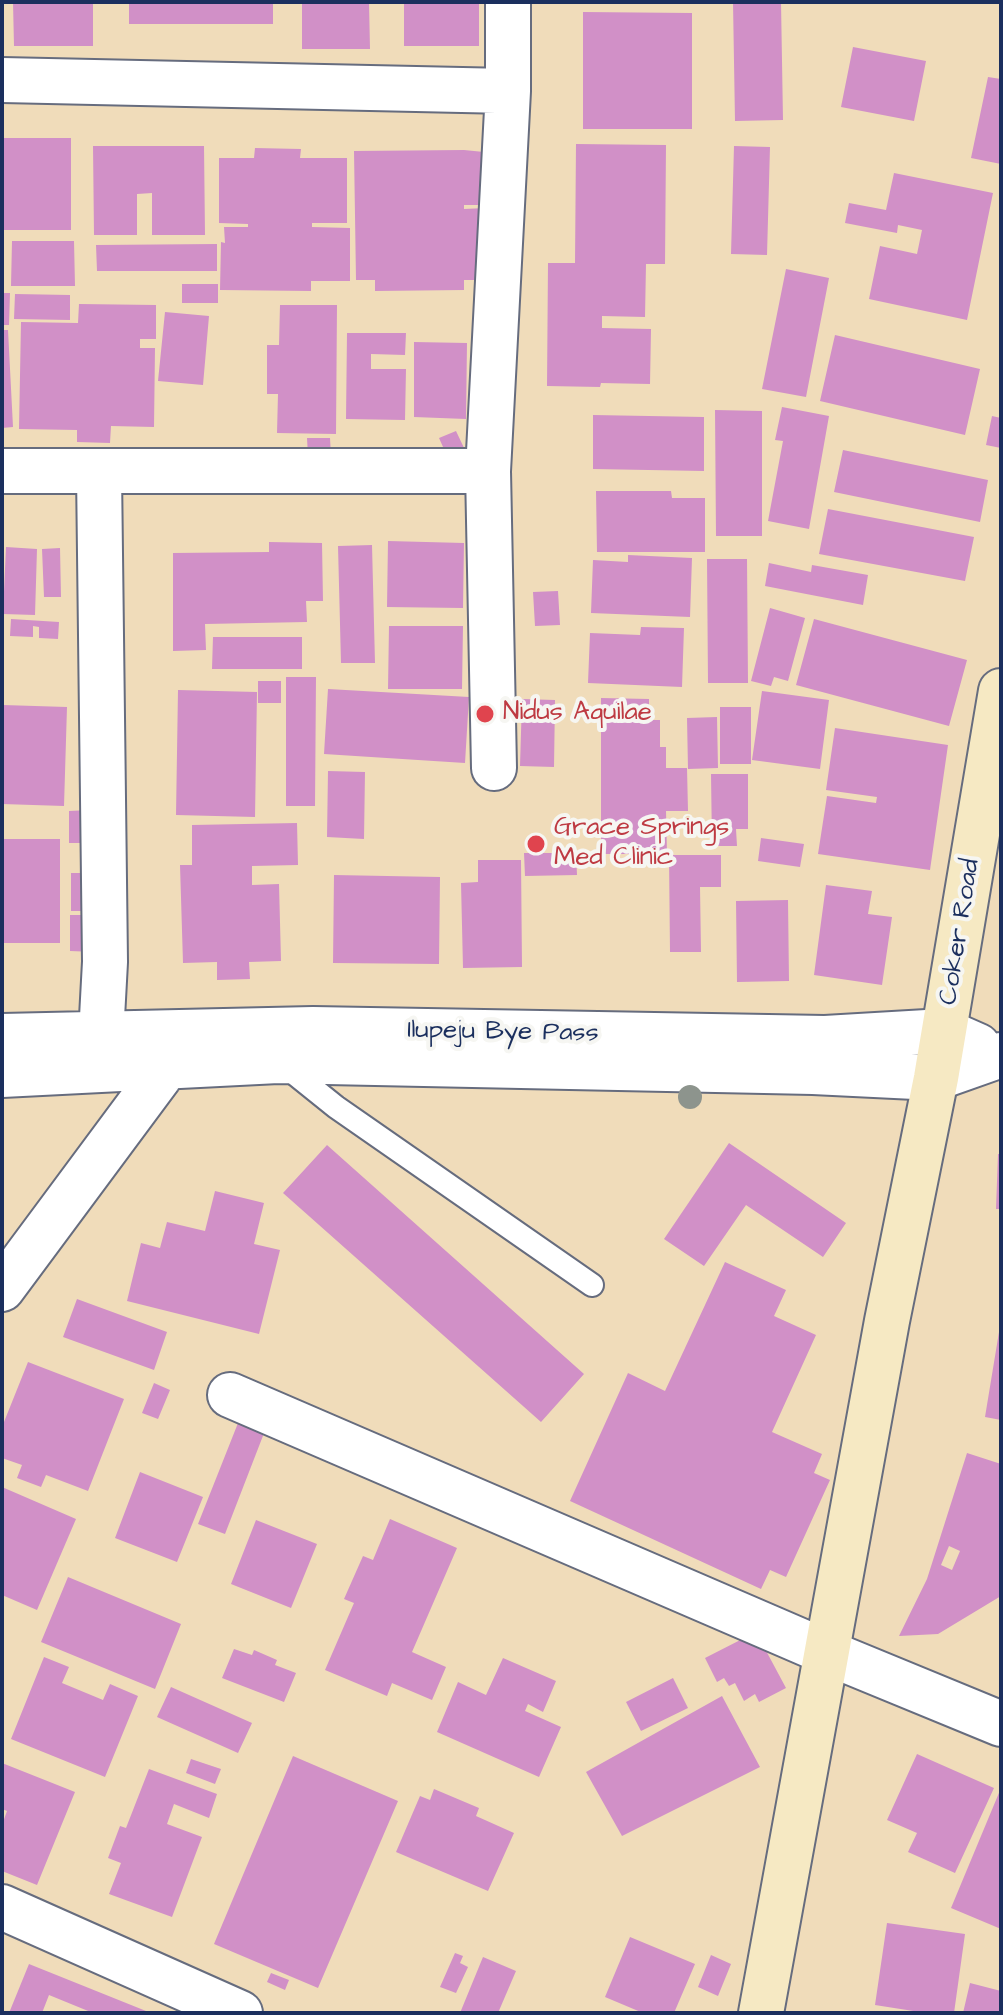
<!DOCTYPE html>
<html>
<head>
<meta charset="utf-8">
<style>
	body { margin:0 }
	#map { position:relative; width:1003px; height:2015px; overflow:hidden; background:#f0dcba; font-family:"Architects Daughter",sans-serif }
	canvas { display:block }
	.frame { position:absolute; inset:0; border:4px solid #1b2f5e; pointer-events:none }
</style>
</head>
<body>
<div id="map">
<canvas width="1003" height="2015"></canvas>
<div class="frame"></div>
</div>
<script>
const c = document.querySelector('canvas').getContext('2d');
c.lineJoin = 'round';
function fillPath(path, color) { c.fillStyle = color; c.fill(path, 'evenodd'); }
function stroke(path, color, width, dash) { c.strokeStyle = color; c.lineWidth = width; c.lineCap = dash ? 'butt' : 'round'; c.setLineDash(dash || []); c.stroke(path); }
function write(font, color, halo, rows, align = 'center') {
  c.font = font + ' "Architects Daughter",sans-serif'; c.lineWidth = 8; c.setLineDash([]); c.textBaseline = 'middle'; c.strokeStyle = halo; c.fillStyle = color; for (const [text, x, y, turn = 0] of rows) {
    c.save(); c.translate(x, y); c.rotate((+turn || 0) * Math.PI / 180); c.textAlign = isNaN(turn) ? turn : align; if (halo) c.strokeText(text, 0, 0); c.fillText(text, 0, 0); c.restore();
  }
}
const building = new Path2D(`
	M13,2H93V46H14Z
	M129,2H273V24H129Z
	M302,2H369L370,49H302Z
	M404,2H479V46H404Z
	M733,2H781L783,120L735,121Z
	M583,12L692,13V129H583Z
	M853,47L926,61L914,121L841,107Z
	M988,77L1001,79V164L971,158Z
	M2,138H71V230H2Z
	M576,144L666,145L665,264H646L645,317L602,316V328L651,329L650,384L601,383L600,387L547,386L548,263H575Z
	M93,146H204L205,235H152V193L137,194V235H94Z
	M734,146L770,147L767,255L731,254Z
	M255,148L301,149L300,158H347V223H312V227L350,228V281H311V291L220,290L221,242L225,243L224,227H248V224L219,223V158H254Z
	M464,150L484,152L485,205H464V209L485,208V280H464V290L375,291V280H356L354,151Z
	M894,173L993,193L967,320L869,299L880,246L917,254L922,230L898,225L897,233L845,223L849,203L886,210Z
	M12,241H74L75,286H11Z
	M217,244V271H97L96,245Z
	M786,269L829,278L806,397L762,389Z
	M182,284H218V303H182Z
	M2,293H10L9,325H2Z
	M15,294L70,295V320L14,319Z
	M79,304L156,305V339H140V348H155L154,427L111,426L110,443L77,442V430L19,429L21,322L78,323Z
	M280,305H337L336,434L277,433L278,394H267V345H279Z
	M165,312L209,316L203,385L158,381Z
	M2,330H8L13,427L2,428Z
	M347,333H406L405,355L371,354V369H406L405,420L346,419Z
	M835,335L980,369L965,435L820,401Z
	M414,342L467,343L466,419L414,417Z
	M782,407L829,416L809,529L768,521L783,441L775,440Z
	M715,410L762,411V536H716Z
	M593,415L704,417V471L593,469Z
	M992,416L1001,418V448L986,445Z
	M456,431L465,450L448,458L439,438Z
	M307,438H330L331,456H308Z
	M843,450L988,480L980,522L834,492Z
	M596,491H671L672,498H705V552H597Z
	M828,509L974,537L965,581L819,554Z
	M388,541L464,543L463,608L387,607Z
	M269,542L322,543L323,601H306L307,622L205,624L206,650L173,651V553L269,552Z
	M372,545L375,663H341L338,546Z
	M6,547L37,549L35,615L3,614Z
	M60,548L61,597H44L42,549Z
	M628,555L692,558L690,617L591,613L593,560L628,562Z
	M707,559H747L748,683H708Z
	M769,563L811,572L812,565L868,575L863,605L765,586Z
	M558,591L560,625L535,626L533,592Z
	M770,608L805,618L788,681L774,677L771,686L751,681Z
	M11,619L59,622L58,639L39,638V627L33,626V637L10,636Z
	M814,619L967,660L949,726L796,685Z
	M389,626H463L462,689H388Z
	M641,627L684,628L682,687L588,683L590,633L640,635Z
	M213,637H302V669H212Z
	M286,677H316L315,806H286Z
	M258,681H281V703H258Z
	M328,689L469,697L465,763L324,754Z
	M178,690L257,692L255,817L176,815Z
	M762,691L829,700L820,769L752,760Z
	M601,698L649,699V720H660V747H666V768H687L688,811H666L667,854H601Z
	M522,699L555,700L554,767L520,766Z
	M3,705L67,707L64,806L2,804Z
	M720,707H751V764H720Z
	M717,717L718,768L688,769L687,718Z
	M835,728L948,745L930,870L818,854L827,796L876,803L877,797L826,790Z
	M328,771L365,772L364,839L327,837Z
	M711,774H748V829H736L737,846H712Z
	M90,810V843H69V811Z
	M297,823L298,865L252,866V885L279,884L281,961L249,962L250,979L217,980V962L183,963L180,865H192V825Z
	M761,838L804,844L800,867L758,861Z
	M2,839H60V943H2Z
	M524,853H576L577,875L525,876Z
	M669,855H721V887H700L701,952H670Z
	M478,860H521L522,967L463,968L461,883L478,882Z
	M71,873H95V911H71Z
	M334,875L440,877L439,964L333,963Z
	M826,885L872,891L868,914L892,917L882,985L814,975Z
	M788,900L789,981L737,982L736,901Z
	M70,915H95V952L70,951Z
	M729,1143L846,1223L823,1257L746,1205L704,1266L664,1239Z
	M327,1145L584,1374L541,1422L283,1193Z
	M998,1154H1001V1209H996Z
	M215,1191L264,1203L254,1244L280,1250L259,1334L127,1301L141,1243L160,1248L167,1222L205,1231Z
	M725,1262L786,1290L774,1316L816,1335L772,1432L822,1454L814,1473L830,1480L786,1577L770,1570L761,1589L570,1501L628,1373L665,1391Z
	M77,1299L167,1332L154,1370L63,1337Z
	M999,1332H1001V1420L985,1417Z
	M28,1362L124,1399L88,1491L46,1475L41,1487L17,1478L22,1465L2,1458V1427Z
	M154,1383L170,1390L158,1419L142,1413Z
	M240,1418L266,1428L225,1534L198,1524Z
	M967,1453L1001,1464V1596L938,1634L899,1636L927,1579ZM949,1546L960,1551L952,1570L941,1565Z
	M140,1472L203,1497L177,1562L115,1538Z
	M2,1487L76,1519L37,1610L2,1595Z
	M390,1519L457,1548L412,1652L446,1667L432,1700L392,1683L387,1696L325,1670L354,1603L344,1599L363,1556L373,1560Z
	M256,1520L317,1544L291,1608L231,1584Z
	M68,1577L181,1624L155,1689L41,1642Z
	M756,1632L786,1688L759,1702L755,1694L744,1701L735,1683L729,1686L724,1678L717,1682L705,1658Z
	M234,1649L252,1655L254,1650L277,1660L275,1665L296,1673L284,1702L222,1678Z
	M44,1657L69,1667L62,1683L103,1700L110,1684L138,1696L105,1777L11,1739Z
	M503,1658L556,1681L543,1712L528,1704L525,1711L561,1727L539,1777L437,1732L458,1682L486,1695Z
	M673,1678L688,1708L641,1731L626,1702Z
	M171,1687L252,1723L238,1753L157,1717Z
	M722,1696L760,1767L622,1836L586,1772Z
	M917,1754L994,1788L955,1873L908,1852L917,1833L887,1820Z
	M293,1756L398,1801L318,1988L214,1944Z
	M191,1759L221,1769L215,1784L186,1773Z
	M2,1763L75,1792L37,1885L2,1871V1825L7,1811L2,1809Z
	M149,1769L217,1794L209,1818L174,1804L167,1824L202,1837L172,1917L109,1894L121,1863L108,1858L120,1826L126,1828Z
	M1001,1788V1929L951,1908Z
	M434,1789L479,1808L476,1816L514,1833L488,1891L396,1852L420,1796L430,1800Z
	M887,1923L965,1934L954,2013H926L875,2005Z
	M630,1937L695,1964L674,2013H643L605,1997Z
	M455,1953L463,1956L460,1963L468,1967L456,1993L440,1987Z
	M711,1955L731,1964L718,1996L698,1987Z
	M483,1957L516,1971L498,2013H460Z
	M29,1964L151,2013H93L49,1995L42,2013H9Z
	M271,1973L289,1980L285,1990L267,1982Z
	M970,1983L1001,1991V2013H963Z`);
const service = new Path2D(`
	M285,1066L336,1107L592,1285`);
const minor = new Path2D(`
	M2,80L508,91
	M2,471H488
	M99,472L105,962L101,1036
	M494,768L488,471L508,91V2
	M2,1036L313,1029L825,1038L944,1031L978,1046
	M2,1075L278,1061L813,1072L936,1078L1001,1055
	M2,1289L166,1068L175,1049
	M230,1395L826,1652L1001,1724
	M2,1907L240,2013`);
const secondary = new Path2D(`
	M761,2013L887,1321L936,1078L1001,691`);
const trees = [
	[690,1097]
];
const markers = [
	[485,714,10,"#e0444e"],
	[536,844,10,"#e0444e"]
];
const healthNames = [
	["Nidus Aquilae",503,714],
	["Grace Springs",554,829],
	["Med Clinic",554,859]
];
const streetNames = [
	["Coker Road",961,932,-81],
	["Ilupeju Bye Pass",503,1033,1]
];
fillPath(building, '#d190c7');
stroke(service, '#666c7e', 26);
stroke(minor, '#666c7e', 48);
stroke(secondary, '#666c7e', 48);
stroke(service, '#fff', 22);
stroke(minor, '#fff', 44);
stroke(secondary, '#f6e9c3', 44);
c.fillStyle = '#8d948d';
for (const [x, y] of trees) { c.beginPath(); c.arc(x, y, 12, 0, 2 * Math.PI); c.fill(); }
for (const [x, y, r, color] of markers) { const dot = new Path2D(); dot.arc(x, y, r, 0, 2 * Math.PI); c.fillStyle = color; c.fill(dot); stroke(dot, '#f6f6f2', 3); }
write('26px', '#be3a42', '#f6f6f2', healthNames, 'left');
write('26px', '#1b2f5e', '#f6f6f2', streetNames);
</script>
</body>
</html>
